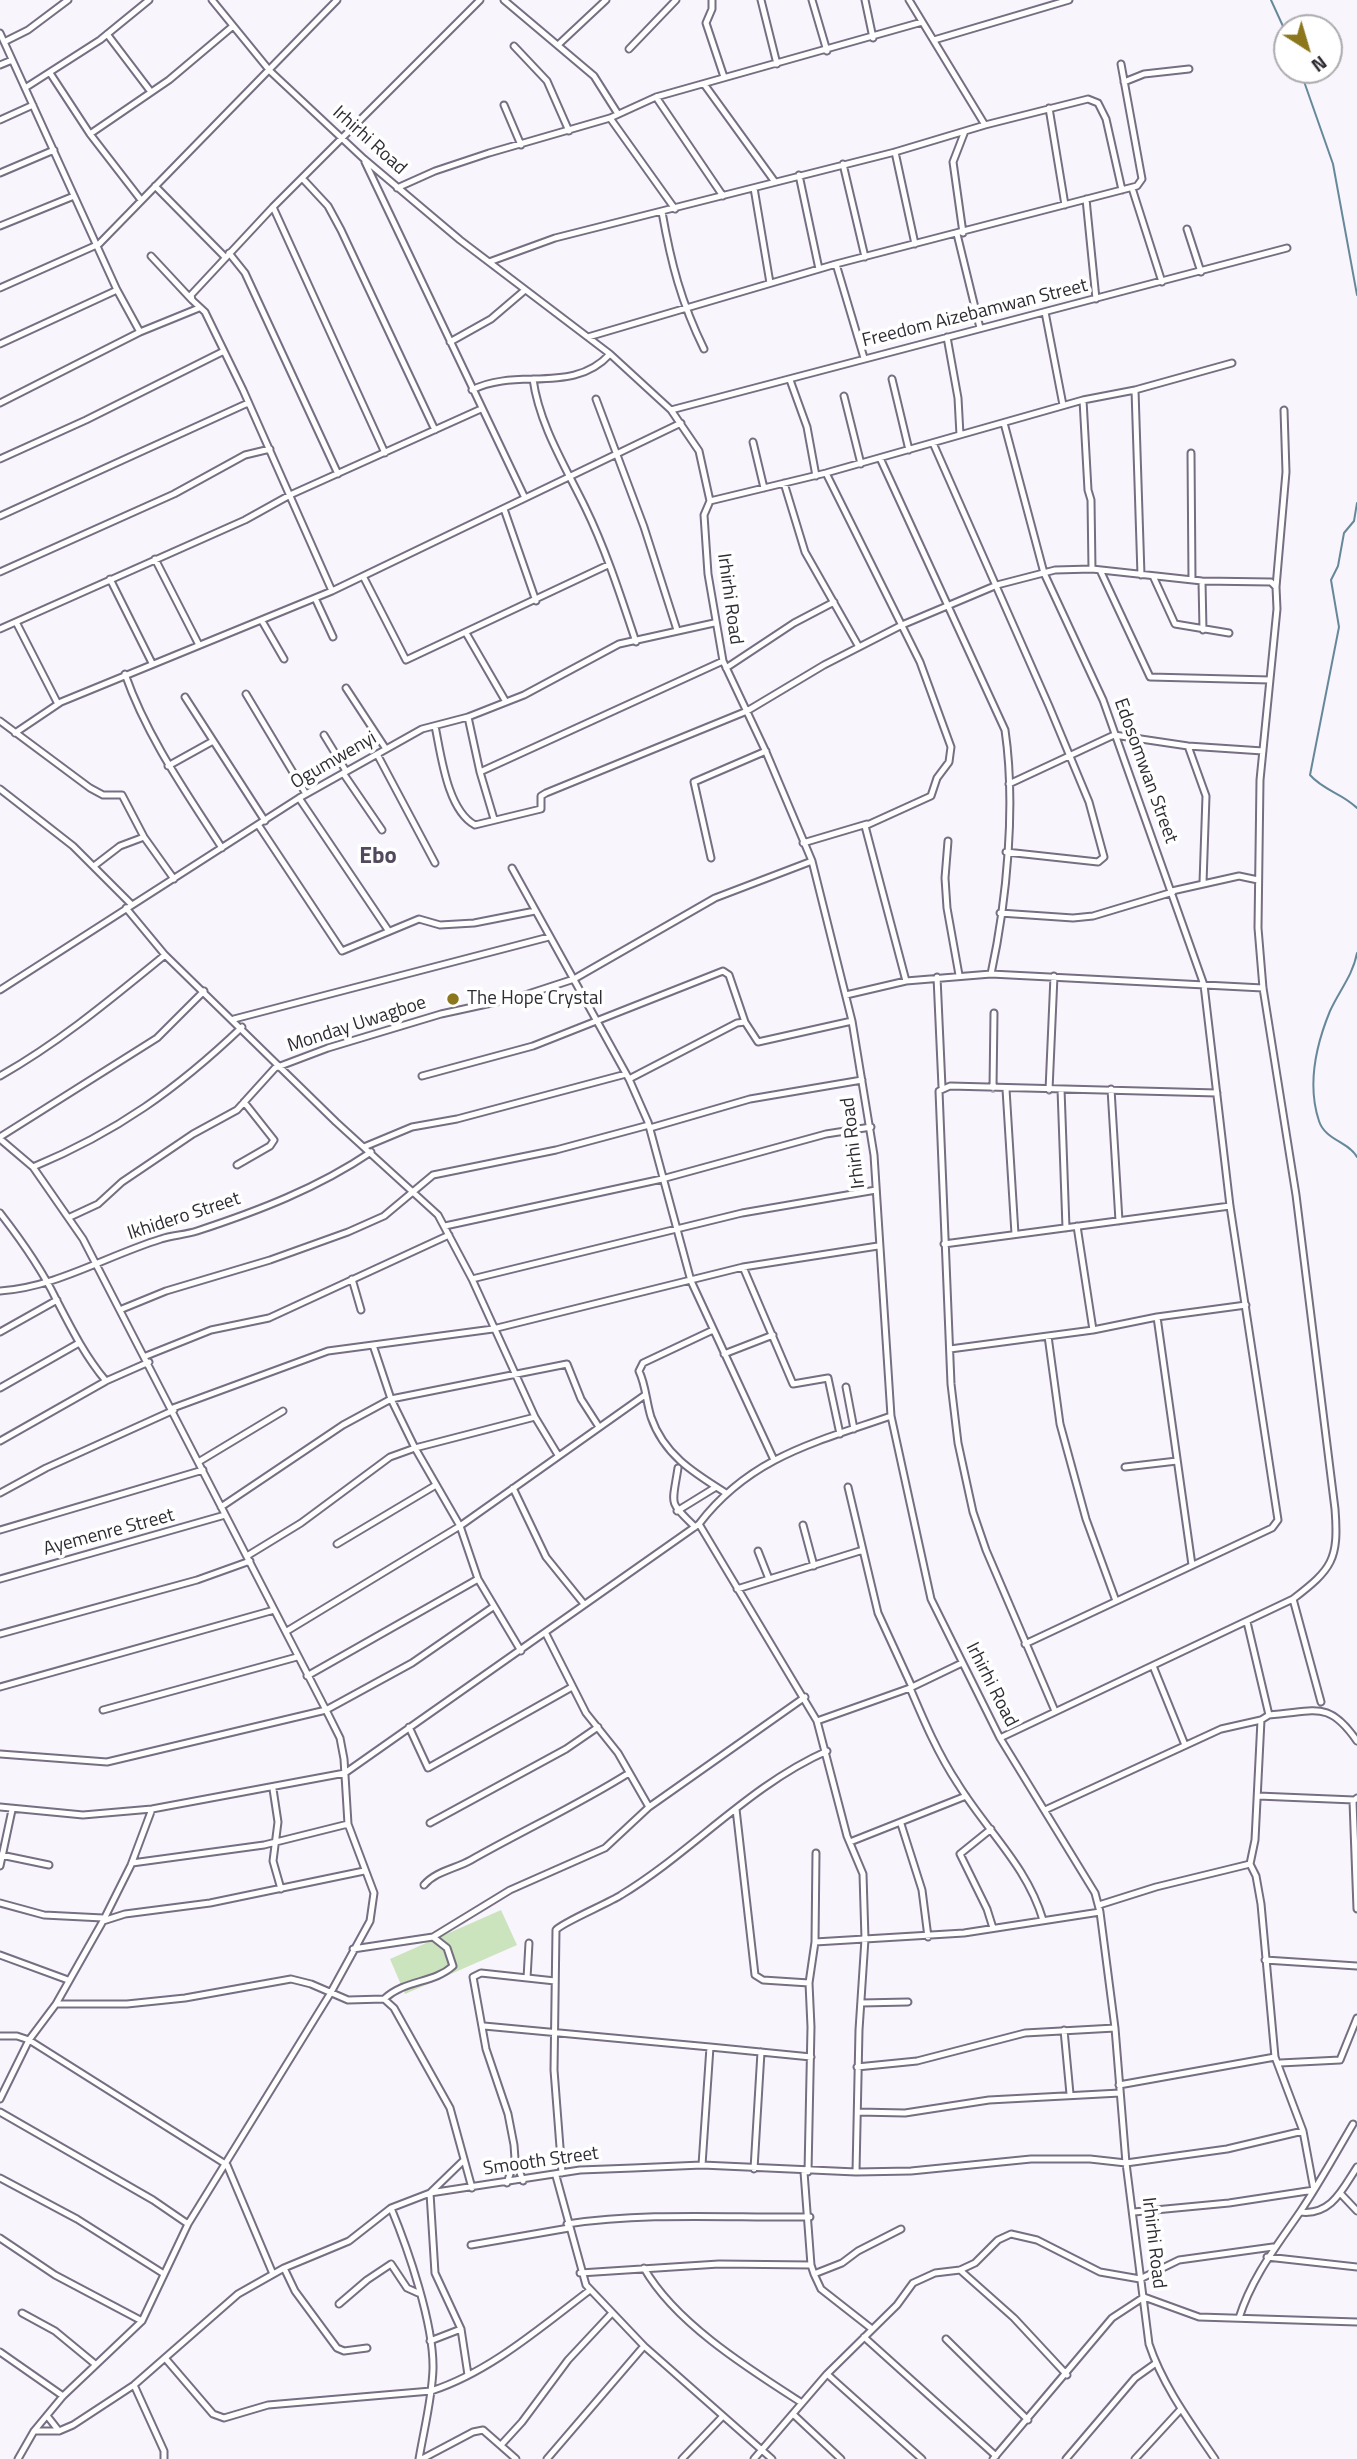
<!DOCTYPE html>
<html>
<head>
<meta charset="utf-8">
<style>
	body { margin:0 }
	#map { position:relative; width:1357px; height:2459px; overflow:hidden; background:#f8f5fd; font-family:"Titillium Web",sans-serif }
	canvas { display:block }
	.north { position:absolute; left:1273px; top:14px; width:70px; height:70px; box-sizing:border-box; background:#fff; border:2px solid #acabae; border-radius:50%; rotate:143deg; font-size:19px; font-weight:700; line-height:28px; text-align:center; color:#302c34 }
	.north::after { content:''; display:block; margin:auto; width:24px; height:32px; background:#8c771c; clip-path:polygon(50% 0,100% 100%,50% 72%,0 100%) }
</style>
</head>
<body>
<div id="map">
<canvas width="1357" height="2459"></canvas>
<div class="north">N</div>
</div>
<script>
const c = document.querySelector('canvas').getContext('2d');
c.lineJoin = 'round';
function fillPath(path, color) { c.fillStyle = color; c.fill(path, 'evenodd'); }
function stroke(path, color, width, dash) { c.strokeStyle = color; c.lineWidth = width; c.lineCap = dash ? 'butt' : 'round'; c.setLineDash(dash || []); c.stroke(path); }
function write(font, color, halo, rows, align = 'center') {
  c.font = font + ' "Titillium Web",sans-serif'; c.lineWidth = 7; c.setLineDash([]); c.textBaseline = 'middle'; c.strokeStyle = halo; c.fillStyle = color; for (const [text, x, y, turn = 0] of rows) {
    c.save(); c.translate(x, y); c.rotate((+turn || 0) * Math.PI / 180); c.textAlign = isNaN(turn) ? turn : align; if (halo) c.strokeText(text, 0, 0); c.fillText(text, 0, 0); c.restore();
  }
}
const green = new Path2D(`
	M501,1910L517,1945L405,1994L390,1959Z`);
const stream = new Path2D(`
	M1271,0L1287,35
	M1300,70L1333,164L1357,295
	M1357,503L1354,521L1344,533L1338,566L1331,580L1339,627L1310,775C1324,791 1342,793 1357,808
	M1357,953C1353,975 1339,991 1330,1011C1316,1045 1307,1085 1319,1121C1325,1140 1349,1142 1357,1157`);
const minor = new Path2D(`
	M212,0L270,71L364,159L460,240L610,354L671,410L699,451L710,501L704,515L708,574L723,661L766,752L812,861L852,1021L874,1155L891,1416L931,1599L1000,1738L1095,1893L1100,1912L1115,2028L1126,2163L1149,2344C1163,2386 1190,2422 1215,2459
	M504,0L594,76L618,114
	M712,0V9L706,23L724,77
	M761,0L777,64
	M812,0L827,51
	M865,0L873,38
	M909,0L985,125
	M0,33L117,290L140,332
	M107,34L151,92
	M934,40L1069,0
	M4,42L28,30L68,0
	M559,44L606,0
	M514,46L547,81L569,131
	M629,49L676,0
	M0,65L12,60
	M50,73L90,134L141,200
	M1124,82L1144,74L1189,69
	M704,84L775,182
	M25,88L100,40L149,0
	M656,97L723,196
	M504,105L521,145
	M1049,108L1065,205
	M610,118L675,209
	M0,120L33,105
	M90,134L169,80L233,26
	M895,152L915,244
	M365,162L525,498
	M843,164L865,257
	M0,173L54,150
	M799,175L819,269
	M302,178L328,206L341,230L435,430
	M155,186L225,257
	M397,188L435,171L489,153L610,118L656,97L922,22
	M754,188L770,283
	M1132,188L1162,282
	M1086,199L1096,299
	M273,207L385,453
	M662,212C671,263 681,302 704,349
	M0,226L74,196
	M1187,229L1201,272
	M963,233L953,162L965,131
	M957,234L980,328
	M229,253L245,273L338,474
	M151,256L192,300
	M489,262L555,238L895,152L985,125L1088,99L1098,103L1106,119L1122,190
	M836,264L864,358
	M0,288L99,244L337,0
	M1045,312L1063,405
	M588,337L836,264L1137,186L1142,179L1121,64
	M947,337L958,398L960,435
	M450,342L491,319L525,290
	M0,344L117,290
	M533,379C539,424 565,466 585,507C606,550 621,597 636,642
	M892,379L909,450
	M790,380L807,427L816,476
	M472,390C517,367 573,395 610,354
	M1135,390L1141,575
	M844,396L861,464
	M596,399L644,527L677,630
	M1083,400L1088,490L1091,500L1092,569
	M0,403L140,332L199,308
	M671,410L1287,248
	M1004,423L1044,573L1103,700L1204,985L1230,1206L1278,1520L1272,1528L1025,1644
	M753,442L764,488
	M933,443L1049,706L1089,802L1104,857L1098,862L1006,852
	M1191,453L1192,580
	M880,458L1005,730C1016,805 1007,900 991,974
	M0,459L86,420L224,351
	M826,473L920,662L951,747L949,762L937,778L931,796L865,826L906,981
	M784,483L805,552L859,647
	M710,501L826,473L1083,400L1135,390L1232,363
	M504,509L536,601
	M0,516L248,403
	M155,559L199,645
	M1100,570L1150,677L1270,680
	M0,572L174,494L245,455L270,449
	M363,576L406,660L608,565
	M1153,576L1175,624L1229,633
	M110,579L152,663
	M1202,581L1203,630
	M1276,587L1286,472L1284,410
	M332,591L243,390L205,312L192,300L191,295L273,207L480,0
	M315,598L333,637
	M262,621L284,659
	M16,622L58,704
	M0,629L245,520L290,495L481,409
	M466,633L506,702
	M726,668L794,623L834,602
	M125,674C147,737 186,792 222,848
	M346,688L386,749
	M246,694L306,794
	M185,697L265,821
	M468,717L480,772L723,661
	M0,721L90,788L103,795H122L144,837L174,879
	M435,726C441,754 447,810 475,825L541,809V796L546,793L747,711L824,665L902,625L997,585L1055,570L1092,569L1202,581L1271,582L1276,587L1277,609L1260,780L1258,928L1263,988L1296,1195L1335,1509C1339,1560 1332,1569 1293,1599L1000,1738
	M15,733L61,702L332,591L681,423
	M324,735L346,771
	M1188,746L1206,796L1203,883
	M377,754L435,863
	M168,766L213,741
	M480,772L494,819
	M343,773L382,830
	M1009,784L1114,735L1188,746L1263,751
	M0,789L73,846L132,905
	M299,798L388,930
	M259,826L342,951L419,919L440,925L474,923L535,911
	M948,841L945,878L947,908L959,975
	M803,843L867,824
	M711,858L694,782L766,751
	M94,866L120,846L144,837
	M512,868L629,1079L648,1122L691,1281L774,1460
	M1172,891L1239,876L1258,880
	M126,908L165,955L336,1122L438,1215L472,1279L535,1417L558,1455
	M1000,913L1073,918L1093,916L1173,892
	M937,977L942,1087
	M0,990L299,798L422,729L468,717L524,695L619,644L714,623
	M846,995L906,981L991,974L1263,988
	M234,1019L549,937
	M0,1076C60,1042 111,999 165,955
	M422,1076L533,1046L723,971L729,975L745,1022
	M629,1079L737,1023L745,1022L758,1042L852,1021
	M993,1088L994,1013
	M1006,1089L1015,1234
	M1061,1089L1066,1228
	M1111,1089L1119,1221
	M1049,1090L1054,976
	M650,1128L750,1099L862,1080
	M0,1137L157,1038L204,991
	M0,1139L33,1167L83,1239L326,1710L340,1738L344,1759L348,1824L374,1893L370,1921L330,1994L188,2224L142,2321L63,2396L34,2431L18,2459
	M364,1147L412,1127L457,1119L626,1074
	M237,1165L270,1146L274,1140L244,1102
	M33,1167C117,1132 177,1089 242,1027
	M0,1213C21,1240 41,1268 56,1299C71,1328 85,1356 106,1381
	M70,1217L98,1204L122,1182L193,1134L237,1110L275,1068L328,1048L441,1014L519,997L574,979L715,898L812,861
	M445,1226L662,1179L826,1134L871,1127
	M944,1244L1230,1206
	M743,1267L793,1384L828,1378L840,1434
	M352,1279L361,1310
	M472,1279L742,1213L876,1190
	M0,1291C57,1287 106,1256 161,1239C172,1235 185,1235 197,1231C258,1211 318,1188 371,1152
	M122,1309L166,1291L270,1260L348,1232L384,1216L433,1175L556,1150L649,1125
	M1157,1317L1192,1565
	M713,1330L643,1363L639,1371C646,1386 646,1401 651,1417C664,1455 694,1473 726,1493
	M1093,1330L1157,1317L1246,1305
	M0,1332L57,1300
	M1048,1336L1060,1424L1086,1519L1116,1601
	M373,1345L391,1399L415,1448L460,1526L478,1579L521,1651
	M950,1349L1093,1330L1077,1226
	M724,1354L773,1335
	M146,1356L211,1330L269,1318L449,1235
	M846,1387L854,1429
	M0,1388L79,1343
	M173,1408L328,1351L493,1329L743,1267L878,1246
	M0,1441L106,1381L149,1362
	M200,1461L283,1411
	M1125,1467L1177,1461
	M678,1468C672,1507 668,1500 695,1527
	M848,1487L878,1613L912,1687
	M513,1488L546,1557L584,1604
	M0,1493L46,1468L174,1410
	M221,1507L343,1425L391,1399L567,1364L581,1399L599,1427
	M677,1511L716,1487
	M699,1524L817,1721L847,1836L863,1874L865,1939L859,2030L856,2172
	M803,1525L814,1566
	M0,1530L203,1470
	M337,1544L436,1485
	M758,1551L769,1579
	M247,1556L301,1523L390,1457L415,1448L535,1417
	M0,1579L225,1515
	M737,1589L863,1550
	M1293,1599L1321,1702
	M1247,1622L1269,1715
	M287,1631L460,1526L645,1395
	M0,1634L197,1580L250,1561
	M546,1634L586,1713L618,1753L649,1807L805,1697
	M1153,1666L1185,1745
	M307,1676L478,1579
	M0,1687L274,1610
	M910,1688C924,1721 938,1754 958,1784C987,1831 1027,1866 1043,1920
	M103,1710L297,1657
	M1055,1711L986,1550L973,1512L958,1443L951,1384L939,1091L950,1086L1217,1093
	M817,1721L910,1688L962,1663
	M409,1727L428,1768L572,1687
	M0,1754L107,1762L326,1710L412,1663L493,1607
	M273,1789L278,1822L273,1861L281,1889
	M1258,1796L1354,1800
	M1357,1798L1353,1801L1357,1909
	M0,1807L83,1815L152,1809L345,1773L699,1524C750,1457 816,1442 891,1416
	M736,1809L755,1975L763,1980L809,1983
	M1045,1810L1221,1729L1261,1720L1269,1715C1315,1712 1328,1699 1357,1741
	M430,1823L566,1749L598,1727
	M901,1824L922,1890L928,1937
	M991,1829L960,1854L987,1909L993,1928
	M850,1842L966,1796
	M1,1855L49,1865
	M132,1863L264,1845L348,1824
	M0,1866L12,1810
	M424,1885C436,1871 455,1869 471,1860C524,1830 578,1805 629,1773
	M0,1903L44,1915L103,1918
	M1099,1905L1156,1887L1250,1864
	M103,1921L125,1914L210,1903L364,1871
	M815,1942L964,1933L1100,1912
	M353,1949L433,1937L510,1890L605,1848L649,1807
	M0,1955L68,1980
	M1265,1960L1357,1966
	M527,1978L529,1943
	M384,1999C406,1979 433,1984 453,1966L447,1948L433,1937
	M861,2003L908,2002
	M56,2004H127L185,1998L291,1979L311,1984L348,2000L384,1999L394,2008L450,2108L472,2188
	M484,2026L710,2047L702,2165
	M1064,2030L1070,2094
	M0,2036H17L29,2040L227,2165L273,2274
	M710,2047L811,2057
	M1280,2063L1340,2060L1357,2018
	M857,2067L917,2061L1025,2033L1115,2028
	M1119,2085L1275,2057
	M0,2099L29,2040L56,2004L103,1921L131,1865L152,1809
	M0,2112L153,2200L188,2224
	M858,2112L905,2113L989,2100L1120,2093
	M515,2159L523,2181
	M463,2161L430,2193L435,2273L461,2329L468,2375
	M754,2169L761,2052
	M808,2172L811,2027L809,1983L815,1942L816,1853
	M562,2173L554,2070L556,1930C561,1923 609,1903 621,1895C692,1852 750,1785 827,1751
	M556,2176L586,2285L644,2346L772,2459
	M0,2178L77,2219L164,2274
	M507,2183L515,2159L514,2145L508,2114L486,2049L473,1977L481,1973L555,1981
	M1340,2193L1357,2211
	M391,2208C408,2249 434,2324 433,2369C432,2399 424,2429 419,2459
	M1134,2212L1229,2203L1314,2190L1303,2131L1275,2057L1261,1904L1256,1876L1250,1864L1255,1840L1261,1720
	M1300,2212C1331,2216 1342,2190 1357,2167
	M567,2224C648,2212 729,2218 810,2217
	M0,2238L55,2275L142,2321
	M471,2245L569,2228
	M1267,2257L1357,2267
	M811,2265L814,2274L842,2263L858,2251L901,2229
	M284,2268L295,2291L337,2348L344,2351L367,2348
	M644,2268C675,2323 749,2369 802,2403
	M960,2270L1014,2318L1067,2375
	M580,2273L719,2264L811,2265L804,2172
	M814,2274L821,2289L872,2329
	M339,2304L367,2280L391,2264L407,2288L418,2293
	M22,2313L55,2331L95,2364
	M1239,2318C1252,2277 1276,2247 1300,2212C1319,2184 1336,2153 1353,2124
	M864,2337L996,2456
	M946,2339L1028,2420
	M430,2341L461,2329
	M0,2352L63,2396
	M165,2358L213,2414L224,2418L268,2405L431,2391C490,2372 541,2327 590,2290
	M827,2374L922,2459
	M134,2385L164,2451V2459
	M793,2414L841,2459
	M48,2417L59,2431
	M34,2431H59L73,2425L134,2385L238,2294L284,2268L349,2241L391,2208L430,2193L580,2170L633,2168L702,2165L856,2172L911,2171L1031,2159H1090L1126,2163L1227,2149L1303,2131
	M501,2445L522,2422L568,2360L611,2314
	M422,2459L473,2432L483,2430L516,2459
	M547,2459L644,2346
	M682,2459L723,2416
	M754,2459L827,2374L897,2305L913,2283L935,2273L960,2270L975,2263L998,2240L1011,2234L1037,2240L1100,2272L1140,2279L1179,2260L1273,2247
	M993,2459L1112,2318L1144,2297L1199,2317L1357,2322
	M1066,2459L1135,2378L1156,2363
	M1135,2459L1181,2409`);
const markers = [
	[453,999,7,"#8c771c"]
];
const streetNames = [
	["Irhirhi Road",369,141,42],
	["Freedom Aizebamwan Street",975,314,-14],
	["Irhirhi Road",729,599,82],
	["Ogumwenyi",334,761,-30],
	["Edosomwan Street",1145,771,70],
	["Monday Uwagboe",357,1025,-18],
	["Irhirhi Road",854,1143,-97],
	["Ikhidero Street",184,1217,-18],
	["Ayemenre Street",109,1533,-15],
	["Irhirhi Road",991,1685,63],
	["Smooth Street",541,2162,-8],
	["Irhirhi Road",1153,2243,83]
];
const poiNames = [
	["The Hope Crystal",467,999]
];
const quarterNames = [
	["Ebo",378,857]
];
fillPath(green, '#cbe4bd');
stroke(stream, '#689', 2);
stroke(minor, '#766e81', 9);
stroke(minor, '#fff', 5);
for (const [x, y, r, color] of markers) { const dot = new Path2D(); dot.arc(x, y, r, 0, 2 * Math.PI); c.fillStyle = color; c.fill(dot); stroke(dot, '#fff', 2.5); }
write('19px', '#302c34', '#fff', streetNames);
write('19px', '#302c34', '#fff', poiNames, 'left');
write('bold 23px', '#524a5c', '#fff', quarterNames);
</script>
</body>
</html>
